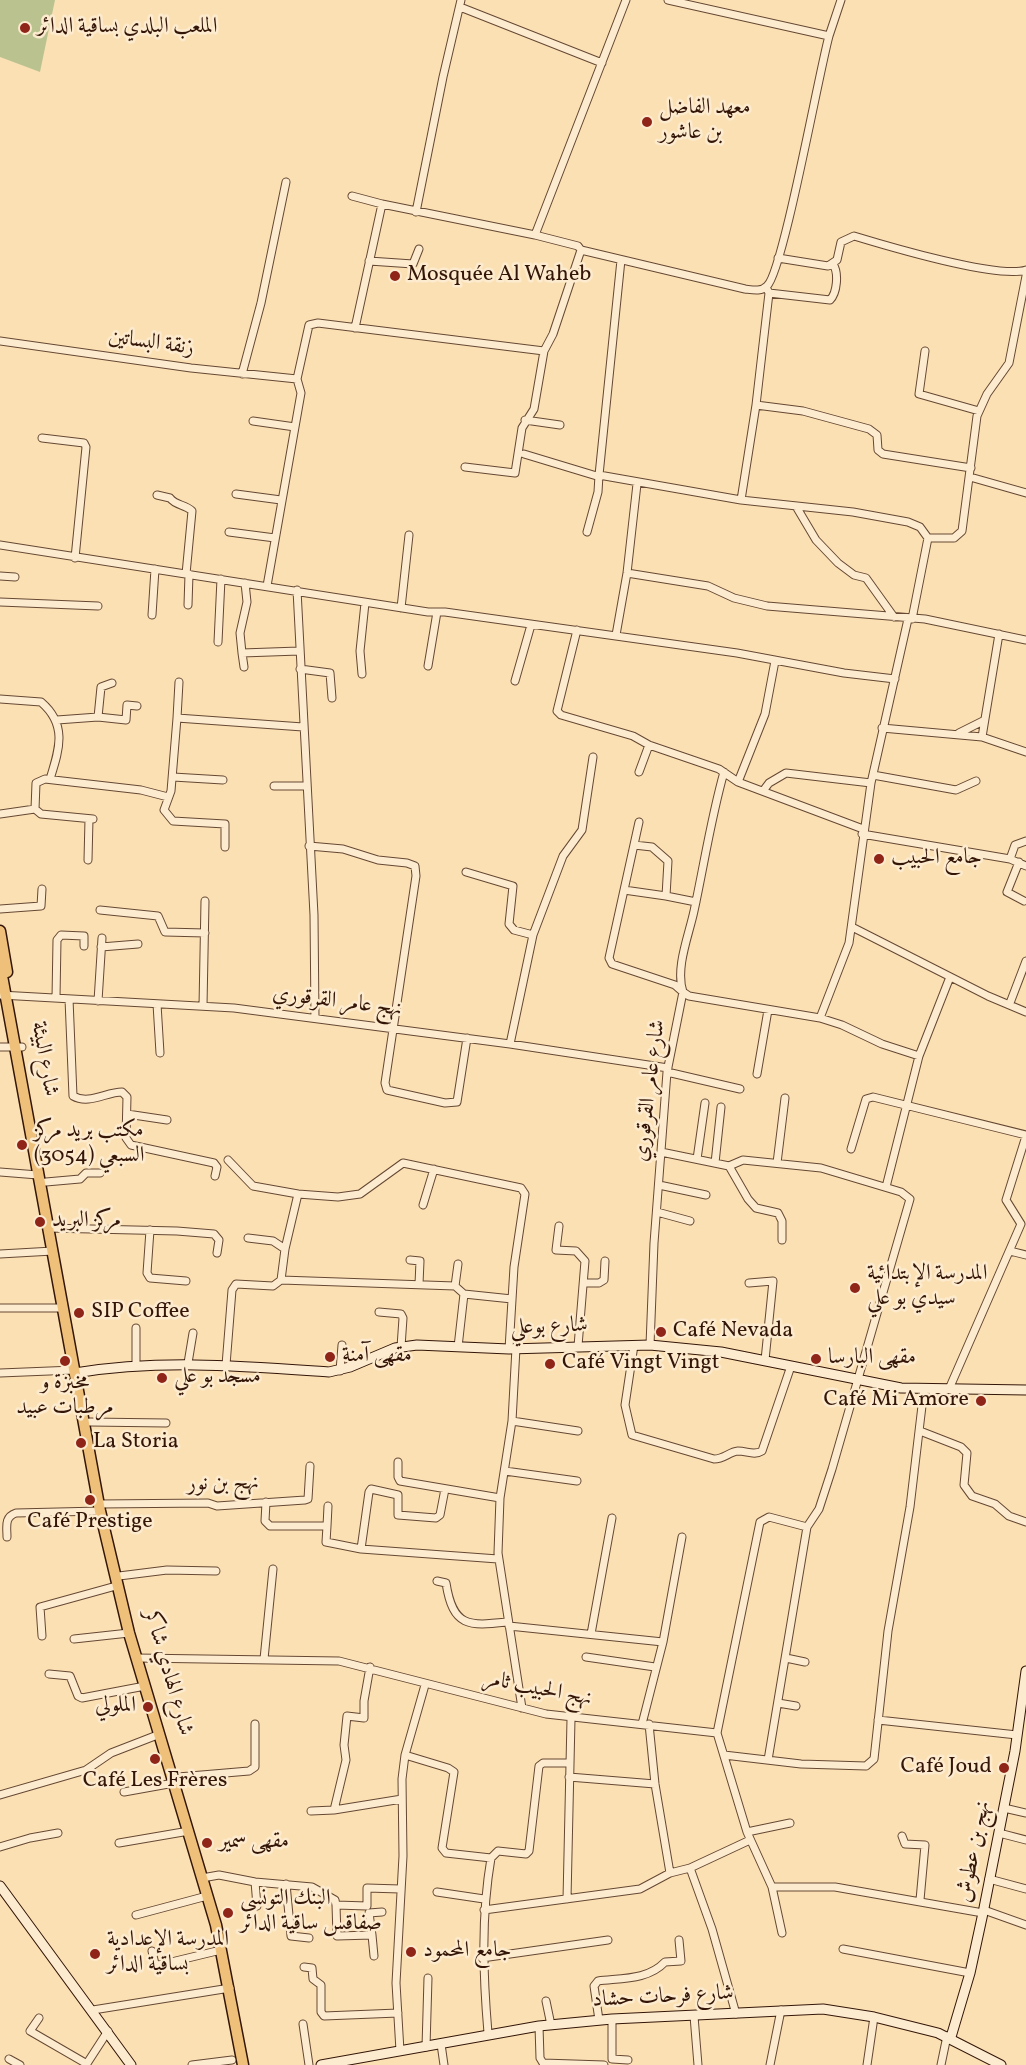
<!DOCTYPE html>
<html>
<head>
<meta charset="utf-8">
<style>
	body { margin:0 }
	canvas { display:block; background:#fbe0b4 }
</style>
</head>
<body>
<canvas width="1026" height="2065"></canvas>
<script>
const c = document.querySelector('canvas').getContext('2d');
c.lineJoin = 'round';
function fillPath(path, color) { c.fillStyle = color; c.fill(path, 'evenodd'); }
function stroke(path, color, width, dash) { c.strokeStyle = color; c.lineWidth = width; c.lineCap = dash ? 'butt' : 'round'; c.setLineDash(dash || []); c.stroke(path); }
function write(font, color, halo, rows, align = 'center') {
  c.font = font + ' Vollkorn,Amiri,serif'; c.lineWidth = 5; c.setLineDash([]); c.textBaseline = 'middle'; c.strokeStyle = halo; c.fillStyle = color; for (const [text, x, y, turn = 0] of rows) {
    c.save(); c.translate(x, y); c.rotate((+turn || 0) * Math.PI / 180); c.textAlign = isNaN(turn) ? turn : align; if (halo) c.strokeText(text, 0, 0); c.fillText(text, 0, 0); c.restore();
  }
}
const green = new Path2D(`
	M0,0H55L40,72L0,57Z`);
const street = new Path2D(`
	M668,0L829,36L841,0
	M460,7L602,63
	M352,196L382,204
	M416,212L443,77L461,0
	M581,250L578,246L535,235L626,0
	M778,258L828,266L837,260L841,242L854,236C887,246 998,279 1026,270
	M621,260L599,475L741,500L756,405
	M369,261L413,264L419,249
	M766,287L769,293L756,405L803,411L869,429L877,435L878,450L883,454L971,468
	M769,293L830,300C837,293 839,273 833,264
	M355,328L382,204L535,235
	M0,341L191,368L297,379
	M925,351L919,394L979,411
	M242,374L261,303L286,182
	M525,420L560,425
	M253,421L295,427
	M42,438L84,443L86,447L75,558
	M524,454L600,477
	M465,467L515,473L522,428L534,409L544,351
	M970,477L1026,493
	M236,494L281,500
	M157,495L170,498C176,506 185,504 192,511L186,574
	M741,500L853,512L908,522L920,527L928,538
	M797,508L816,540L838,563L854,575L866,578L894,617
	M229,532L275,538
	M587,532L598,492L599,475
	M0,545L428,612H445L737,653L844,673L895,679
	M627,573L708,586L734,598L767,606L925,619L1026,640
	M0,576L15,577
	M245,583L247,602L240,633L242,653L299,651
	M267,586L301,393L297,379L309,325L318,323L544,351L553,334L581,250L745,289C753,290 761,292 767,286C783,272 819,72 829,36
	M297,590L314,915L315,1018
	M0,602L98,606
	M188,605L189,574
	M401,608L409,535
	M152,615L155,569
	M912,619L928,538H954L962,531L977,416L987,394L1009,363L1026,276
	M577,630L557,711L561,715L633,736L649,745L719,769L738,782L863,829
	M616,635L627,573L637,484
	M218,642L221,579
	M242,653L244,667
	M428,666L437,612
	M300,669L330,673L332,698
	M362,674L360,651L365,603
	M515,681L531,625
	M0,699L41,702C68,725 59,750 50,779
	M98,717L126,720L127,705L137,706
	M177,718L179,682
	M57,720L98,717L101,687L112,683
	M882,728L982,737L999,634
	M959,733L983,721
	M982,737L1026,752
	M639,772L649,745
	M724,772C711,818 704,865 694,911C689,935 675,968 683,992L689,996L820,1018L849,943L871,783L908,619
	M873,775L956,790L976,781
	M173,777L223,780
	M738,782L765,714L775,661
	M274,786H306
	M763,791L769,783L786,773L871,783
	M35,809L41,814L93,819
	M0,814L35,809L36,783L45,779L141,790L168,797
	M639,822L609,958L612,964L675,985L683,992L667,1072L654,1243L650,1345
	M862,834L1010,859L1026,866
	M634,845L652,847L668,861L666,896L696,902
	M309,846L343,849L378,860L407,863L415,866L416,876L385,1083L387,1090L445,1103L457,1102L467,1038
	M225,847V824L173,821L164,810L171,791L177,718L303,727
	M1010,859L1015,845L1026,841
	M88,860L89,819
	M1019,862L1007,892L1024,901
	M466,872L513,886L509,924L514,930L533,935
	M624,890L666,896
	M0,909L41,906L42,889
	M100,910L158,916L165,932L205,933
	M852,927L988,996L1026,1012
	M101,947L138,944
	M0,995L234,1008L510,1044L668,1068
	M56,998L57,940L61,935L84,936V946
	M69,999L73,1096C89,1105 106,1092 122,1092L127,1097L126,1138L131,1145L214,1163L217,1167L215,1176
	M98,1001L102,938
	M1010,1003L1026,961
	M157,1004L160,1053
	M203,1006L205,901
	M820,1018L842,1025L882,1044L919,1056
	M510,1044L533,935L563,856L582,830L593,757
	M0,1047H22
	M667,1072L740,1089
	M757,1074L768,1010
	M127,1114L167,1120
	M851,1149L866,1099L873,1097L1026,1135
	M661,1152L729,1166L743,1160L821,1168L901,1192L910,1199L832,1469L819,1509L807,1527L768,1760
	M697,1159L705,1103
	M228,1160L253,1186L298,1194
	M715,1163L721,1107
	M777,1163L785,1098
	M729,1166L748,1199L756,1208L778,1213L782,1221V1240
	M0,1172L38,1175
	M46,1182L80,1179L86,1173H100
	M659,1185L706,1195
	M886,1187L919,1056L950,977
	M423,1205L434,1169
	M657,1212L690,1221
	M559,1226L556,1250L576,1251L585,1261L578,1346
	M48,1228L177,1231L214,1234L219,1240L217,1253
	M150,1230L147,1273L150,1278L186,1281
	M248,1238L273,1241L285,1249
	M1010,1251L1026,1255
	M0,1254L53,1251
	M410,1260L420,1261L419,1284
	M281,1280L455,1286L464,1294
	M584,1283H599L604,1280L605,1261
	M749,1283L773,1281L765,1360
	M455,1286L458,1264
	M0,1308H63
	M379,1312L401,1314L403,1318L401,1347
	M634,1345L625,1405L632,1435L714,1459C724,1459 729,1452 738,1451C747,1451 754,1456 762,1451L791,1366
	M458,1347L464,1294L512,1299
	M516,1348L512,1421L500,1498L498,1553L522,1708
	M188,1363L193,1333
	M136,1365V1328
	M226,1365L232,1290L236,1284L273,1286L281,1280L285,1249L298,1194L338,1197L360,1194L403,1163L521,1188L525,1194L514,1267L509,1349
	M340,1371L342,1345
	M0,1373L74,1370
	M949,1389L1021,1224L1006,1200L1026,1136
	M512,1421L578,1431
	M90,1422L166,1423
	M920,1431L961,1447L967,1453L964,1485L972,1496L995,1504L1009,1516L1026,1522
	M398,1462V1477L400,1481L500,1498
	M505,1471L577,1481
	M266,1502L265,1521L270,1526H327L328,1506
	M99,1504L208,1503L217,1506L305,1500L308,1499L310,1466
	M327,1526L326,1542L361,1549L498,1559
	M7,1537C7,1527 4,1517 16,1513L100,1511
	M361,1549L369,1492L371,1489L398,1495V1515L436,1518L440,1515L445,1489
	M119,1576L167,1570L216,1571
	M437,1581L446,1583C453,1628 469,1626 508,1622
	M509,1626L663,1642
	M591,1634L612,1518
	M42,1636L40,1607L116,1586
	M74,1639L129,1633
	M586,1657L655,1667
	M137,1658L339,1661L546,1714L717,1733L747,1832L772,1887L782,1933
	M786,1658L805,1662
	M264,1659L273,1569
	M49,1674L70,1676L78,1696L82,1698L145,1686
	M778,1703L796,1706
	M878,1720L1017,1735
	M642,1724L663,1642L682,1537
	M649,1724L655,1784L670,1873
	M717,1733L760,1522L769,1517L807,1527
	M405,1755L448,1768L454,1772L442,1848L446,1853L491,1858C481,1917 483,1974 488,2033
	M724,1755L801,1764L866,1766L874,1759L888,1631L910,1507L924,1389
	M178,1777L249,1771L255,1767V1724
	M569,1777L655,1784
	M124,1792L174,1783
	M0,1795L86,1770L111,1753L160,1734
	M1004,1808L1026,1813
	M334,1810L346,1760L344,1745L347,1716L364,1718V1701L370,1667
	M311,1811L334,1810L402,1799
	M747,1832L790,1823
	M999,1833L1026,1840
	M902,1836L905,1844L925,1845L920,1900
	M119,1843L189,1831
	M0,1847L30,1838L58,1833
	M491,1858L498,1851L526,1854L529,1851L539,1766L543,1763H569
	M690,1868L712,1929L736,2014
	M202,1878L219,1875L255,1882L312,1887L335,1900L336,1905L367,1906V1888L400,1889
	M989,1879L1026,1889
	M255,1882L257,1906
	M286,1884L291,1936L309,1938
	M772,1887H835L983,1913
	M437,1892L484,1899
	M567,1899L571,1719
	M336,1905L337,1936L372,1935L374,1956
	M484,1910L640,1889L670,1873L690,1868L750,1840
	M984,1910L1026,1925
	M136,1915L207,1896
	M372,1935L369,1913L382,1912
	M843,1949L970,1973
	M152,1951L155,1964L159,1965L221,1950
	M482,1958L608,1940
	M304,1967L312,1968L313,1979L321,1985V2012L324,2016L398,2013
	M546,2001L551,2025
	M93,2010L230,1988
	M694,2016L698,2065
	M39,2018L30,2031L87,2064
	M612,2019V2059L628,2060
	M599,2020L594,1986L598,1981C622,1978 648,1980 665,1962L681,1961L679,1940
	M303,2024L309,2065
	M539,2026L540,2058L543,2063L604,2065
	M441,2044L444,2065
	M426,2047L428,1978
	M400,2051L396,1983L403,1856L402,1779L405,1755L425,1685
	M9,2059L20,2065
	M86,2065L108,2031
	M192,2065L232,2060
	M770,2065L781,2010
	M867,2065L874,2017
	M941,2065L947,2036`);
const secondary = new Path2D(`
	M75,1373C160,1359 243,1366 329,1372L350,1367L395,1348L417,1345L509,1349L650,1345L721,1352L901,1388L1026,1390
	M0,1886L131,2065
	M951,2037L970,1973L983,1913L1015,1751L1026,1671
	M321,2065L539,2026L612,2019L823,2009L874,2017L938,2033L1001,2065`);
const primary = new Path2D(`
	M0,931L7,972
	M0,965L100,1511L129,1633L216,1925L243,2065`);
const markers = [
	[25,28,6,"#8f2418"],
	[647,122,6,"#8f2418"],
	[395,276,6,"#8f2418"],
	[879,859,6,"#8f2418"],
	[22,1145,6,"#8f2418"],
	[40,1222,6,"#8f2418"],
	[855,1288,6,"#8f2418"],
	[79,1313,6,"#8f2418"],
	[661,1332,6,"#8f2418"],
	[330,1357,6,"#8f2418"],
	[816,1359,6,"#8f2418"],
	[65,1361,6,"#8f2418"],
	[550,1364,6,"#8f2418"],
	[162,1378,6,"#8f2418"],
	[981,1401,6,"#8f2418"],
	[81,1443,6,"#8f2418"],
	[90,1500,6,"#8f2418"],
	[148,1707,6,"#8f2418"],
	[155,1759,6,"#8f2418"],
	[1004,1768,6,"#8f2418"],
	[207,1843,6,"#8f2418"],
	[228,1913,6,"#8f2418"],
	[411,1952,6,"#8f2418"],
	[95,1954,6,"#8f2418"]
];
const poiNames = [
	["الملعب البلدي بساقية الدائر",37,28],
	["معهد الفاضل",659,109],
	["بن عاشور",659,134],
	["Mosquée Al Waheb",407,276],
	["جامع الحبيب",891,859],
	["مكتب بريد مركز",34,1132],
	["السبعي (3054)",34,1157],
	["مركز البريد",52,1222],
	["المدرسة الإبتدائية",867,1275],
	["سيدي بو علي",867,1300],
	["SIP Coffee",91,1313],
	["Café Nevada",673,1332],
	["مقهى آمنة",342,1357],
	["مقهى البارسا",828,1359],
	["Café Vingt Vingt",562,1364],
	["مسجد بو علي",174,1378],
	["مخبزة و",65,1384,"center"],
	["مرطبات عبيد",65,1409,"center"],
	["Café Mi Amore",969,1401,"right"],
	["La Storia",93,1443],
	["Café Prestige",90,1523,"center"],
	["الملولي",136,1707,"right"],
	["Café Joud",992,1768,"right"],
	["Café Les Frères",155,1782,"center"],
	["مقهى سمير",219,1843],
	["البنك التونسي",240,1900],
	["صفاقس ساقية الدائر",240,1925],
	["المدرسة الإعدادية",107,1941],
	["بساقية الدائر",107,1966],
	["جامع المحمود",423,1952]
];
const streetNames = [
	["زنقة البساتين",151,344,8],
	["نهج عامر القرقوري",337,1003,7],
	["شارع البيئة",43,1059,80],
	["شارع عامر القرقوري",651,1091,-83],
	["شارع بوعلي",549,1328,-2],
	["نهج بن نور",223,1485,-1],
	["شارع الهادي شاكر",167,1673,74],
	["نهج الحبيب ثامر",537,1690,11],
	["نهج بن عطوش",975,1852,-79],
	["شارع فرحات حشاد",663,1998,-3]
];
fillPath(green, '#bac390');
stroke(street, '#664833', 9);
stroke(secondary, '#341608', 11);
stroke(primary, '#341608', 13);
stroke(street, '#fcebce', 7);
stroke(secondary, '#fcebce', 9);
stroke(primary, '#eec07a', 10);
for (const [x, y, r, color] of markers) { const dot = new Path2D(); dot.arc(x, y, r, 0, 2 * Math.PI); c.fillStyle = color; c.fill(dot); stroke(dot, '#fcebce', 2); }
write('22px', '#341608', '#fcebce', poiNames, 'left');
write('22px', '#341608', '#fcebce', streetNames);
</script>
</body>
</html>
